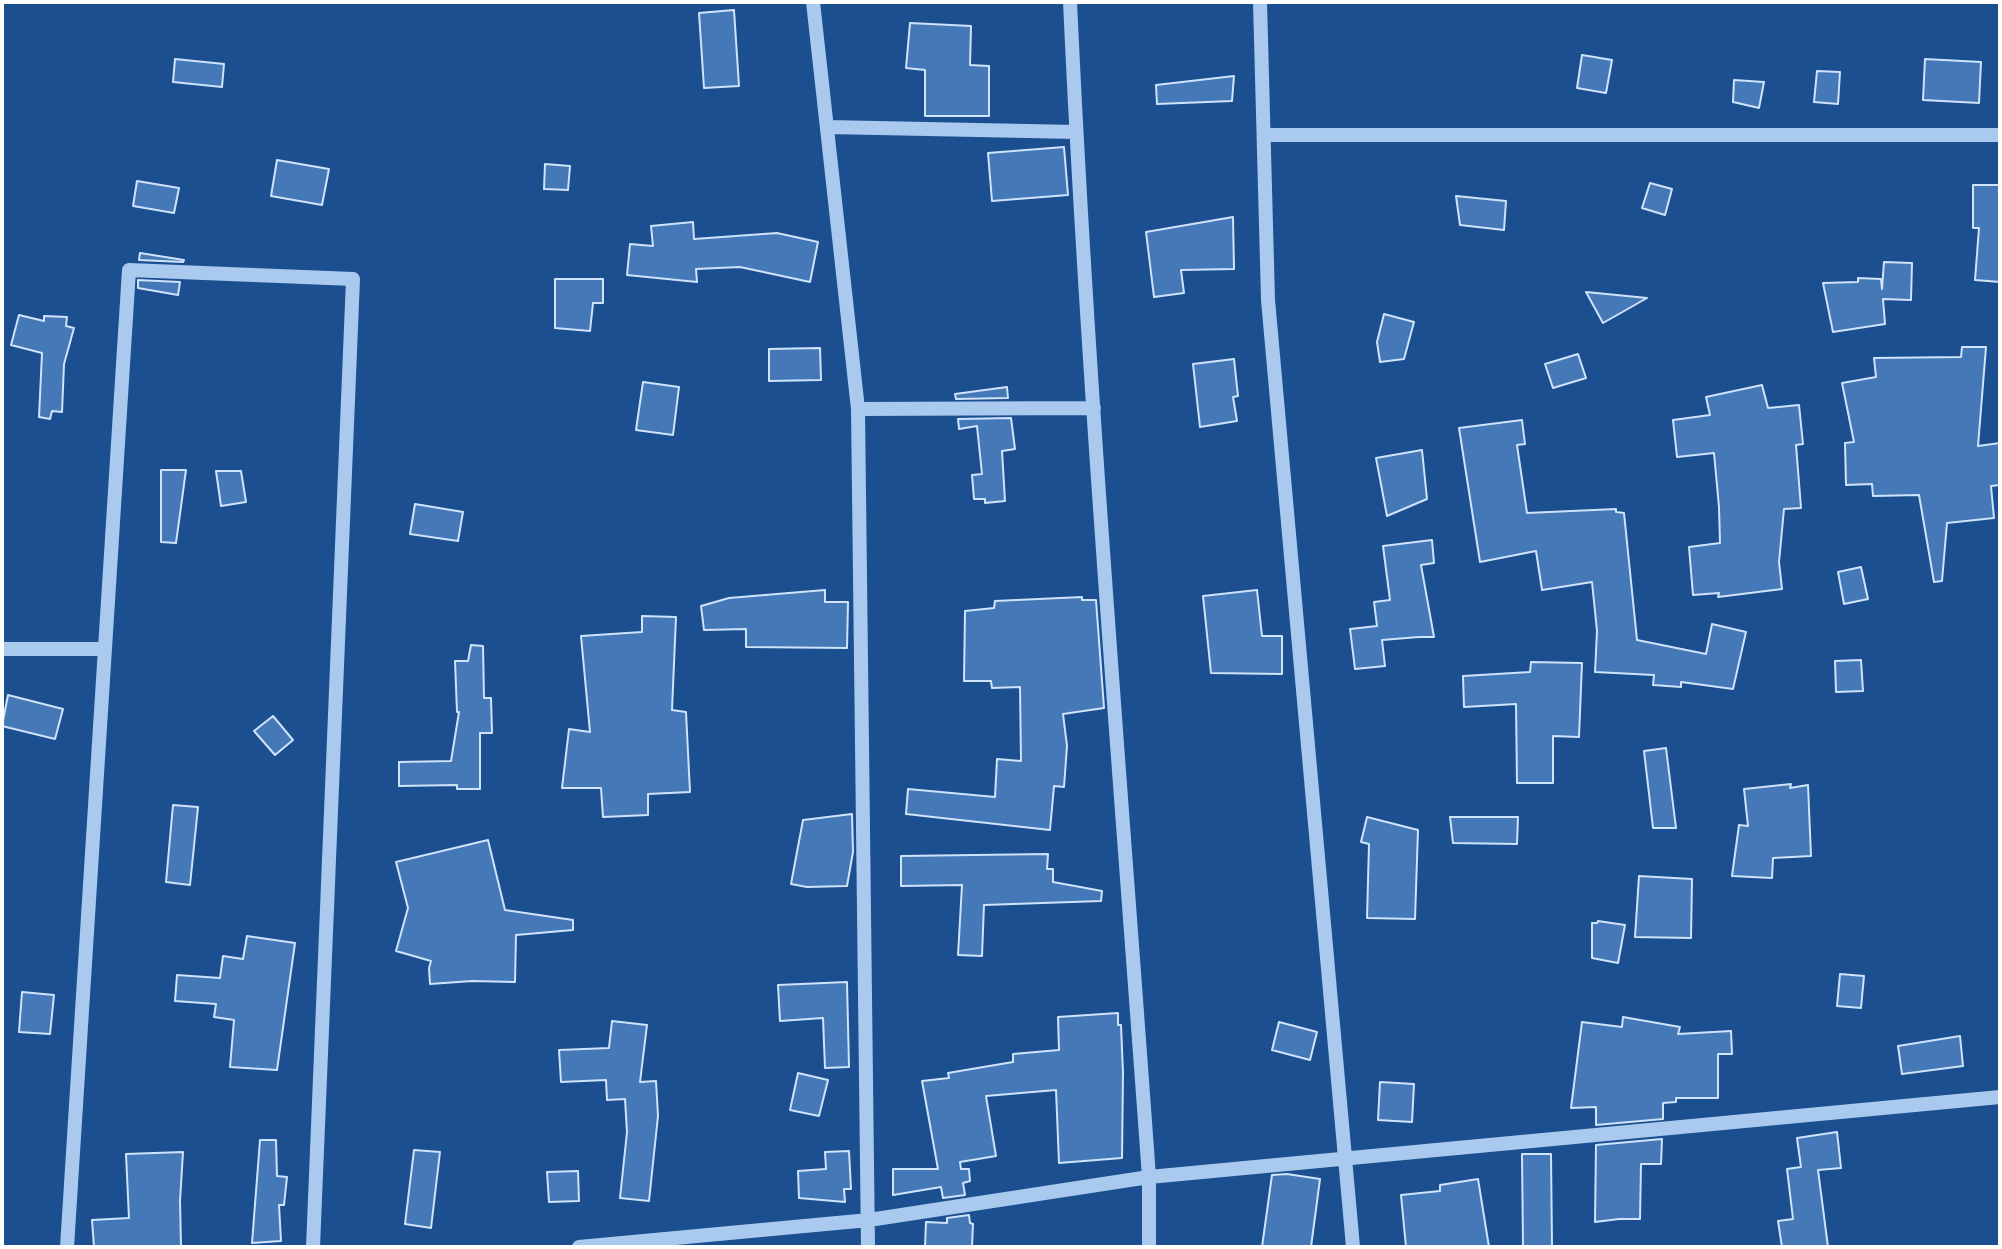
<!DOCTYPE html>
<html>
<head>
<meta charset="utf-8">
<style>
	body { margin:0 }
	#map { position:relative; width:2002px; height:1249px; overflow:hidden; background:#1b4f8f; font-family:"Space Grotesk",sans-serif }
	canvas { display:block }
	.frame { position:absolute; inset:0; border:4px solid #fff; pointer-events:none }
</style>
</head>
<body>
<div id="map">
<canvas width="2002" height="1249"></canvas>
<div class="frame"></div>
</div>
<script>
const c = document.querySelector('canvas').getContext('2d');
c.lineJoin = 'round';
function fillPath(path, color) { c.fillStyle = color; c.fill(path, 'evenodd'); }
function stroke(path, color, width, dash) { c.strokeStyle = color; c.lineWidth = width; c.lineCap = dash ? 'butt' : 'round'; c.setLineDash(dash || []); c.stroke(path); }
const building = new Path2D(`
	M734,10L739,86L704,88L699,13Z
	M910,23L971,26L970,65L989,66V116H925V70L906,68Z
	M1582,55L1612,60L1606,93L1577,88Z
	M175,59L224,64L222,87L173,82Z
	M1925,59L1981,62L1979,103L1923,100Z
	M1817,71L1840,72L1838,104L1814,102Z
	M1234,76L1232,101L1157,104L1156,85Z
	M1734,80L1764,82L1759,108L1733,102Z
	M1064,147L1068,195L992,201L988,153Z
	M277,160L329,169L322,205L271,196Z
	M545,164L570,166L568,190L544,189Z
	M137,181L179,188L174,213L133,206Z
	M1650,183L1672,189L1665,215L1642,208Z
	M1973,185H2000V282L1975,280L1979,228H1973Z
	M1456,196L1506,201L1504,230L1460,225Z
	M1233,217L1234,269L1181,270L1184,293L1154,297L1146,232Z
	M693,222L694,239L777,233L818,242L810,282L740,267L696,269L697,282L627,275L630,244L653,246L651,226Z
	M140,253L184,260L183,262L139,260Z
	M1884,262L1912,263L1911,300L1883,299L1885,324L1833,332L1823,283L1858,282V278L1881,279L1882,289Z
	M555,279H603V303H593L590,331L555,328Z
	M138,280L180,282L178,295L138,288Z
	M1586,292L1647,298L1603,323Z
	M1384,314L1414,322L1404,359L1380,362L1377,342Z
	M19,315L44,321V316L67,317L66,326L74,328L64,364L62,412L52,411L50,419L39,417L42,353L11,345Z
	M1962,347H1986L1978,446L2000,443V485L1991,486L1994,518L1947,523L1942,581L1934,582L1919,495L1873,496L1872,484L1846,485L1845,443L1854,442L1842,383L1876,377L1874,358L1961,357Z
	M820,348L821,380L769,381V349Z
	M1578,354L1586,378L1553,388L1545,364Z
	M1234,359L1238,396L1233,397L1237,421L1200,427L1193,364Z
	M643,382L679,387L673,435L636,430Z
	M1762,385L1768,408L1799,405L1803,444L1796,445L1801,508L1784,509L1779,562L1782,589L1718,597L1719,593L1693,595L1689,547L1720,543L1719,507L1714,453L1677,457L1673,420L1710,415L1706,397Z
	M1007,387L1008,398L956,399L955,394Z
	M1011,418L1015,449L1002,451L1005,501L985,503V499H974L972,475L982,474L977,426L959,429L958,419Z
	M1522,420L1525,444L1517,445L1527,513L1616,509V512L1624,513L1637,640L1706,654L1712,624L1746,632L1733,689L1681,682V687L1653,685L1654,675L1595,672L1597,631L1592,582L1542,590L1536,551L1480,562L1459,428Z
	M1422,450L1427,499L1387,516L1376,458Z
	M161,470H186L176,543L161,542Z
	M216,471H241L246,502L221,506Z
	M415,504L463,512L458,541L410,534Z
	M1432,540L1434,563L1421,565L1434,637H1419L1382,640L1385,666L1355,669L1350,629L1377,626L1374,602L1390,600L1383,546Z
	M1861,567L1868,599L1844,604L1838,572Z
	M825,590V602H848L847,648L746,647V629L704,630L701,606L729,598Z
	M1257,590L1262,636H1282V674L1211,673L1203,596Z
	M1082,597V600H1096L1104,708L1063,714L1067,746L1064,787L1054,786L1050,830L906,814L908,789L995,797L997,759L1021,761L1020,687L992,688L991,681H964L965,611L994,608L995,601Z
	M642,616L676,617L672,710L686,712L690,792L648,794V815L603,817L601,788H562L569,729L590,732L581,636L642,632Z
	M471,645L483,646L484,698H491L492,733H480V789H457V785L399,786V762L451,761L459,712H457L455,661H468Z
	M1861,660L1863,691L1836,692L1835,661Z
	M1531,662L1582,663L1579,737L1553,736V783H1517L1516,704L1464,707L1463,676L1530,672Z
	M8,695L63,709L55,739L2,726Z
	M273,716L293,740L275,755L254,731Z
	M1666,748L1676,828H1653L1644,751Z
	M1791,784L1790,788L1808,785L1811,856L1773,858L1772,878L1732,876L1739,825L1748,826L1744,789Z
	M173,805L198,807L190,885L166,882Z
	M852,814L853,852L847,886L807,887L791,884L803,820Z
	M1367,817L1418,830L1415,919L1367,918L1369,844L1361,842Z
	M1450,817H1518L1517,844L1453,843Z
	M488,840L505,910L573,920V930L516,935L515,982L472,981L430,984L429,968L431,961L396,951L408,908L396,862Z
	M1048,854L1047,869H1053V882L1102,891L1101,901L984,905L982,956L958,955L962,885L901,886V856Z
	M1639,876L1692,879L1691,938L1635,937Z
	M1598,921L1625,925L1618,963L1592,958V923H1597Z
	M247,936L295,943L277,1070L230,1067L234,1020L214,1017L216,1004L175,1001L177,975L220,978L223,956L243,959Z
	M1840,974L1864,976L1861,1008L1837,1006Z
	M847,982L849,1067L825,1068L823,1018L780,1021L778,985Z
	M22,992L54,995L50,1034L19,1032Z
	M1118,1013V1025H1121L1123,1073L1122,1158L1059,1163L1056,1090L986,1096L996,1156L960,1162L961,1169H969L970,1181L963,1183L965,1195L943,1198L941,1187L893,1195V1169H938L922,1081L949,1078L948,1073L1013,1062V1054L1059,1050L1058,1017Z
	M1623,1017L1680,1027L1678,1034L1731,1031L1732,1054H1718V1098H1676V1102L1663,1103V1119L1596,1125V1107L1571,1108L1582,1022L1622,1027Z
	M612,1021L647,1025L640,1082L656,1081L658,1116L649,1201L620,1198L627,1132L625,1099L607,1100L606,1080L561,1082L559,1050L609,1048Z
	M1279,1022L1317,1032L1310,1060L1272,1050Z
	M1960,1036L1963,1066L1902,1074L1898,1046Z
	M798,1073L828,1080L819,1116L790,1110Z
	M1380,1082L1414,1084L1412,1122L1378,1120Z
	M1837,1132L1841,1168L1818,1170L1828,1247H1782L1778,1221L1793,1219L1787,1169L1801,1167L1797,1138Z
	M1662,1139L1661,1164H1641L1640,1219H1619L1595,1222L1596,1145Z
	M260,1140H276L277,1176L287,1177L284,1205H279L281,1241L252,1243Z
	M414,1150L440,1152L431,1228L405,1224Z
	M849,1151L851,1189H844L845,1202L799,1198L798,1171L826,1169L825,1152Z
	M183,1152L180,1201L181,1246L94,1247L92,1220L129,1218L126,1154Z
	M1522,1154H1551L1552,1247H1523Z
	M578,1171L579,1201L549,1202L547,1172Z
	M1287,1174L1320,1179L1311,1247H1262L1272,1175Z
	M1478,1179L1489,1247H1406L1401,1195L1440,1191V1185Z
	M969,1215L970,1223L973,1224L972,1247H925L926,1222L947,1223V1218Z`);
const minor = new Path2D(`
	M813,2L858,409L868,1247
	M1070,2C1088,394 1121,786 1149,1177V1247
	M1260,2L1268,300L1353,1247
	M827,127L1076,132
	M1264,135H2000
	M858,409L1094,408
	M2,649H105
	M67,1247L129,270L353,279L313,1247
	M579,1247L869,1220L1149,1177L2000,1097`);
fillPath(building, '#4478b7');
stroke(building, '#cfe3fa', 2);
stroke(minor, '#a9c9ee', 14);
</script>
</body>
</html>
